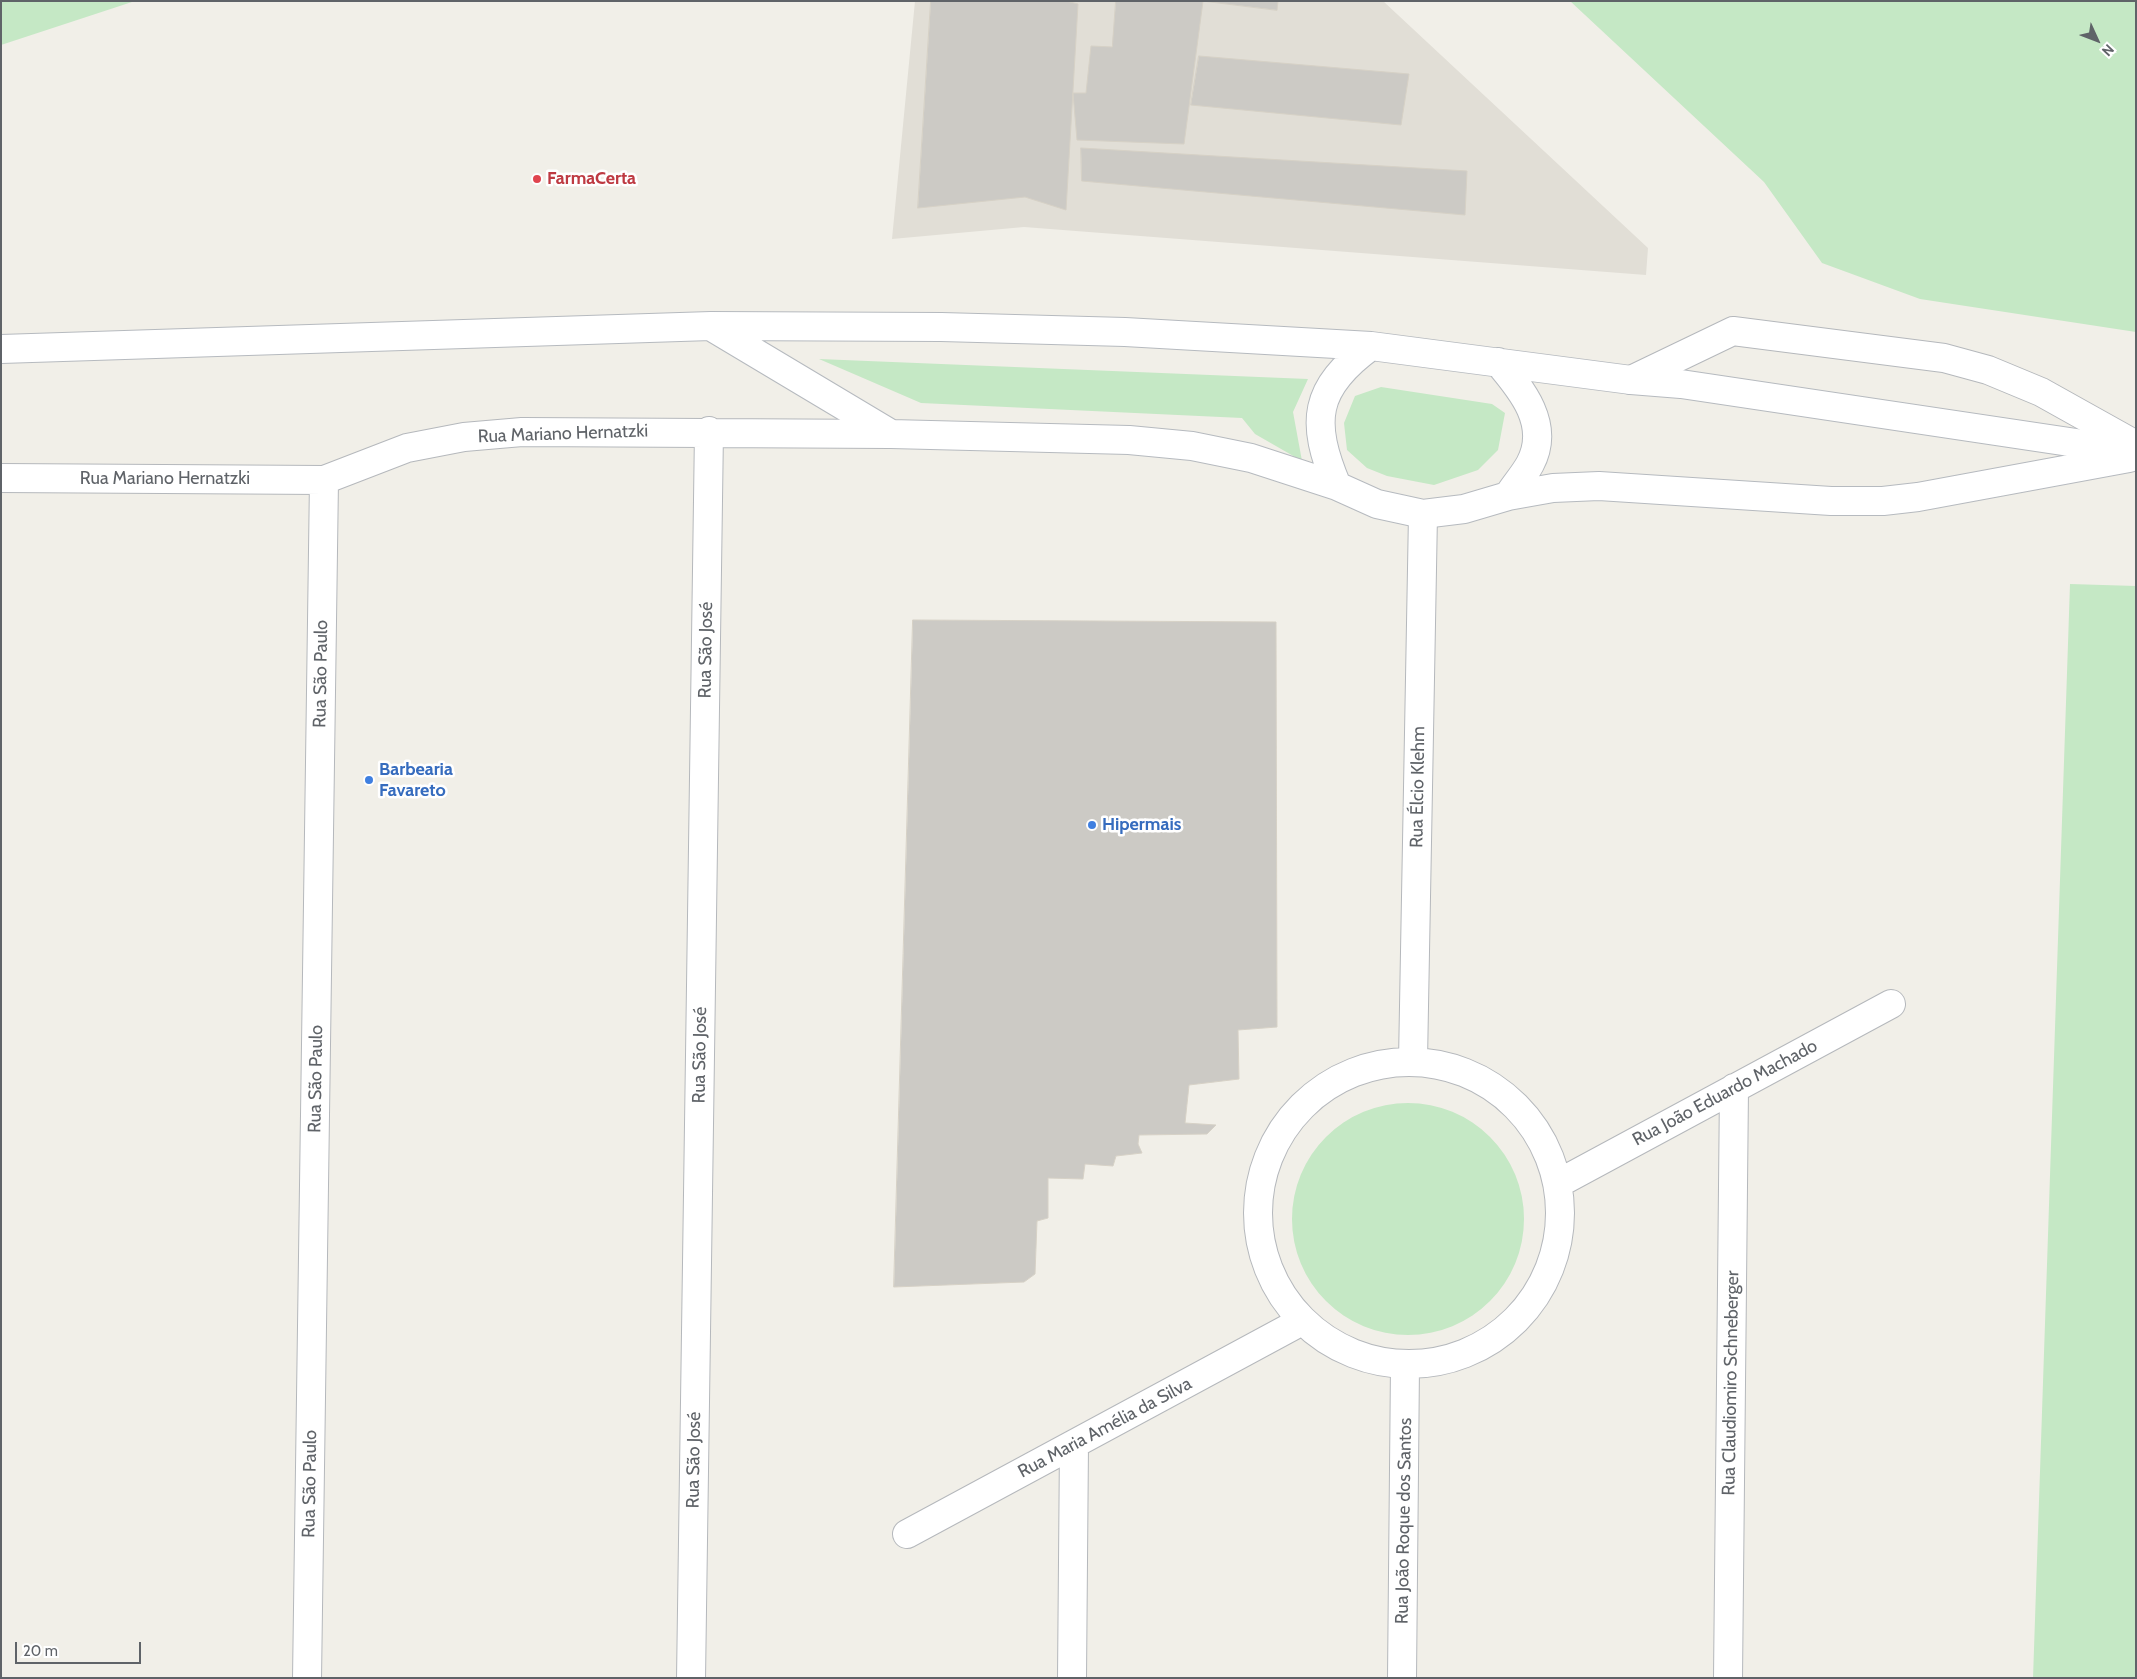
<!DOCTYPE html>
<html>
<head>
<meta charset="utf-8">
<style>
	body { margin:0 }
	#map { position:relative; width:2137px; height:1679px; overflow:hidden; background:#f1efe8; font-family:Cabin,sans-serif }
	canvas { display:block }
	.frame { position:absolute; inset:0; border:2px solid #5f6368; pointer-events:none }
	.north { position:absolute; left:2072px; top:15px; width:50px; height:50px; -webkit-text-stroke:4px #fff; paint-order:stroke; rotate:133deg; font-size:14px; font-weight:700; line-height:20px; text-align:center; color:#5f6368 }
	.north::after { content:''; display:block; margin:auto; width:18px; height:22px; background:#5f6368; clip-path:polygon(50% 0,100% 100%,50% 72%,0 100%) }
	.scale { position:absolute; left:15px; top:1642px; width:126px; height:22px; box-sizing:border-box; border:2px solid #5f6368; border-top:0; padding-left:6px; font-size:15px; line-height:18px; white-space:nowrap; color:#5f6368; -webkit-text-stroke:4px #fff; paint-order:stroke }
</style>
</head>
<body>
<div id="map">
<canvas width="2137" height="1679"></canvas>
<div class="frame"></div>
<div class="north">N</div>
<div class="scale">20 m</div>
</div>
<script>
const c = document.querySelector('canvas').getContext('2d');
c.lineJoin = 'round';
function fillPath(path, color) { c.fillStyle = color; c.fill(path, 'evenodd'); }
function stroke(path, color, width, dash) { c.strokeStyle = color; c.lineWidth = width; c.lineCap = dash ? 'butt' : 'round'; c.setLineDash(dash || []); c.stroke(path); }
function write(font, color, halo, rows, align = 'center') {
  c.font = font + ' Cabin,sans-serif'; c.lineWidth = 5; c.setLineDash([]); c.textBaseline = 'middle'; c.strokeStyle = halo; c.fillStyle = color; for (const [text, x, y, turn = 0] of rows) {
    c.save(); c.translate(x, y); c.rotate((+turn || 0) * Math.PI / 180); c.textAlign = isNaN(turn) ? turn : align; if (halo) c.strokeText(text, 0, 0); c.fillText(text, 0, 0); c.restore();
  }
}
const education = new Path2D(`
	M915,1H1383L1648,248L1646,275L1024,227L892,239Z`);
const green = new Path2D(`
	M1,1H135L1,45Z
	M1570,1H2136V332L1920,299L1822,263L1764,182Z
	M819,359L1308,379L1293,412L1302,461L1255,434L1242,418L921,403Z
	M1381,387L1492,404L1505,413L1498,450L1478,470L1434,485L1387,476L1367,468L1347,450L1344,423L1355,396Z
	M2070,584L2136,586V1678H2033Z
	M1292 1219a116 116 0 1 1 232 0a116 116 0 1 1-232 0Z`);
const building = new Path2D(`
	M931,1H1066L1078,4L1066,210L1025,197L918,208Z
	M1116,1H1203L1184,144L1077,140L1073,93H1086L1091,46L1112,47Z
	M1203,1H1278L1277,10Z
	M1199,56L1409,74L1401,125L1191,105Z
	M1081,148L1467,171L1465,215L1082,181Z
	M913,620L1276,622L1277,1027L1238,1030L1239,1079L1189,1085L1185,1123L1216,1125L1207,1134L1139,1135L1138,1144L1142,1153L1116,1156L1113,1166L1085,1164L1083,1179L1048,1178V1218L1037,1221L1035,1274L1024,1282L894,1287Z`);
const minor = new Path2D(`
	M1631,380L1733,331L1944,358L1988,370L2041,392L2136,445
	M1,478L324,480L407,448L464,437L522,432L891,434
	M1413,1061L1423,514
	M1258 1213a151 151 0 1 1 302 0a151 151 0 1 1-302 0Z
	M1559,1183L1891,1004
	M907,1534L1302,1321
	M307,1678L324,480
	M691,1678L709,431
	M1072,1678L1074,1444
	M1402,1678L1405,1365
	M1728,1678L1734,1088`);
const secondary = new Path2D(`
	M712,327L891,434L1129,440L1192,446L1251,458L1337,486L1377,504L1423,514L1464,509L1508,496L1553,488L1599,486L1831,501H1883L1918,497L2129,458
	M1,349L711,326L941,327L1125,332L1371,346L1631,380L1681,384L2136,452
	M1498,362C1522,390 1551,425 1530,464C1524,475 1515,485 1508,496
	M1337,486C1310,422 1313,388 1371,346`);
const markers = [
	[537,179,5,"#e0444e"],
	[369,780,5,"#3f7fe0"],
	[1092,825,5,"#3f7fe0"]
];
const healthNames = [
	["FarmaCerta",547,179]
];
const streetNames = [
	["Rua Mariano Hernatzki",563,434,-2],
	["Rua Mariano Hernatzki",165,479],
	["Rua São José",706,650,-89],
	["Rua São Paulo",321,674,-89],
	["Rua Élcio Klehm",1418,787,-89],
	["Rua São José",700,1055,-89],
	["Rua São Paulo",316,1079,-89],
	["Rua João Eduardo Machado",1725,1093,-28],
	["Rua Claudiomiro Schneberger",1731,1383,-89],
	["Rua Maria Amélia da Silva",1105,1428,-28],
	["Rua São José",694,1460,-89],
	["Rua São Paulo",310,1484,-89],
	["Rua João Roque dos Santos",1404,1521,-89]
];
const shopNames = [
	["Barbearia",379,770],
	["Favareto",379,791],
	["Hipermais",1102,825]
];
fillPath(education, '#e1ded6');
fillPath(green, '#c5e8c5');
fillPath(building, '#cccac5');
stroke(building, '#d6d1c6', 1);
stroke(minor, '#b5b8bc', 30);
stroke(secondary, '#b6babf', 30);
stroke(minor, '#fff', 28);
stroke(secondary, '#fff', 28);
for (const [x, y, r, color] of markers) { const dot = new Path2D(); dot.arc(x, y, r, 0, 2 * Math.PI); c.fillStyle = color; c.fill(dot); stroke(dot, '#fff', 2); }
write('bold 18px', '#be3a42', '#fff', healthNames, 'left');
write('18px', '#5f6368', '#fff', streetNames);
write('bold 18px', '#366cbe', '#fff', shopNames, 'left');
</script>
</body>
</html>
